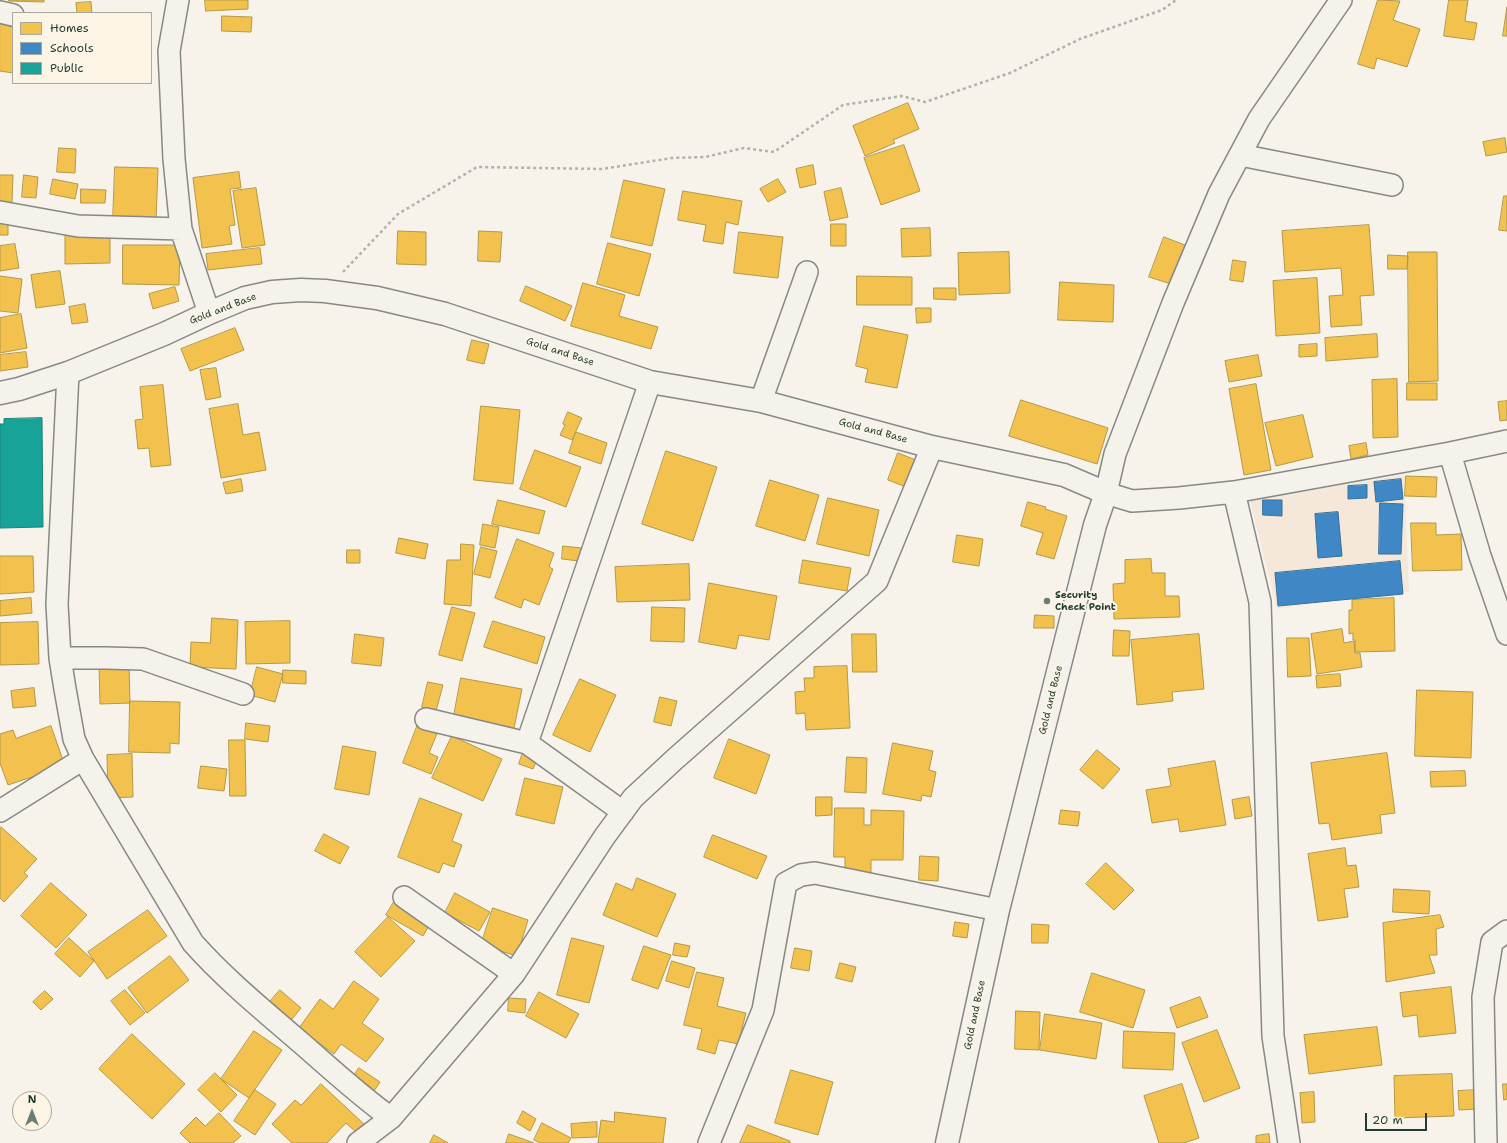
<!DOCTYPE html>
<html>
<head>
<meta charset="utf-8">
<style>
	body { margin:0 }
	#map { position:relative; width:1507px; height:1143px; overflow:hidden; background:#f7f3ea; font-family:"Shantell Sans",sans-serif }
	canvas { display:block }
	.legend { position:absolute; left:12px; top:12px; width:140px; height:72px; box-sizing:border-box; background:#fcf5e5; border:1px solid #a4ab9e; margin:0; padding:5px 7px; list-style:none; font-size:12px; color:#1f3d34 }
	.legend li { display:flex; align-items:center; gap:8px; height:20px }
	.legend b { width:20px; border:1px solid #a4ab9e }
	.north { position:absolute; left:12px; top:1091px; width:40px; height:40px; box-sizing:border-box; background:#fcf5e5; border:1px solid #a4ab9e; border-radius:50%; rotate:0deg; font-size:11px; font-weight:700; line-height:16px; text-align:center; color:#1f3d34 }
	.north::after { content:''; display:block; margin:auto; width:14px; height:18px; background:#6b7d74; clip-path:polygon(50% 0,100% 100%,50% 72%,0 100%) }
	.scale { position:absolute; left:1365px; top:1113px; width:62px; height:18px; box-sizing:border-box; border:2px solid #1f3d34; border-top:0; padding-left:5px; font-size:12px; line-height:14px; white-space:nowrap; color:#1f3d34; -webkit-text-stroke:3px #fcf5e5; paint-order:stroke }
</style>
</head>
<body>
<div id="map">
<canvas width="1507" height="1143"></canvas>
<ul class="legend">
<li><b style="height:11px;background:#f2c14e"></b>Homes</li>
<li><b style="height:11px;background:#3f88c5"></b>Schools</li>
<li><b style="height:11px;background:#17a398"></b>Public</li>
</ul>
<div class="north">N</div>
<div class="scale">20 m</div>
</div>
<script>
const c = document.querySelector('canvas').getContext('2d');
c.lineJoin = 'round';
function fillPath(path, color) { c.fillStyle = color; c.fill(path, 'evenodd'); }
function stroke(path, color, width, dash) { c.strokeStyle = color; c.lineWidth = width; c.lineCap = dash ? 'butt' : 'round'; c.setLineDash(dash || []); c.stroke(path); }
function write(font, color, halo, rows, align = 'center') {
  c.font = font + ' "Shantell Sans",sans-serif'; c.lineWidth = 4; c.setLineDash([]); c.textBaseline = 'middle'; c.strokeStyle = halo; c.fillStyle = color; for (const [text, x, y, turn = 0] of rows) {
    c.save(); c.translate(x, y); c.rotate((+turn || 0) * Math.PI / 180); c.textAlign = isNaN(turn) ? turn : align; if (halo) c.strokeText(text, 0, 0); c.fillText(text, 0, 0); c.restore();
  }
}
const built = new Path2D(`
	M1404,475L1409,592H1392L1277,609L1250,500Z`);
const homes = new Path2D(`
	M9,0H44V2L9,1Z
	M205,0H248V9L206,11Z
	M1378,0L1400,1L1393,20L1420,29L1407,67L1377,58L1374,69L1358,64Z
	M1449,0H1468L1465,21L1477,23L1474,40L1444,36Z
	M91,2L92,13H77L76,3Z
	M1507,7V36H1503Z
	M222,16L252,17L251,32L222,31Z
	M0,24L13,27V73L0,71Z
	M908,103L919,129L893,140L895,143L865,156L853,126Z
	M1505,138L1507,152L1486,156L1483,142Z
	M904,145L920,191L881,205L864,158Z
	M59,148L76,149L75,173L57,172Z
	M813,165L816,184L800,188L796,169Z
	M115,167L158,168L156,221L113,220Z
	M239,172L241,188L230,189L235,225L229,226L232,244L202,248L193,178Z
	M0,175H13L12,203H0Z
	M24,175L38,177L36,198L22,197Z
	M53,179L78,184L75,199L50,194Z
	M778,179L786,192L768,202L760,189Z
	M624,180L665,189L652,246L611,237Z
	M256,188L265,245L242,248L233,191Z
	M841,188L848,217L830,221L824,192Z
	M81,189L106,190L105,203H81Z
	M683,191L742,201L738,225L726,222L723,244L703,241L706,225L678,220Z
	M1504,196H1507V231L1499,230Z
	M0,223H8V235H0Z
	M831,224H846V246H831Z
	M1369,225L1374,295L1360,296L1362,325L1331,327L1329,296L1343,295L1341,268L1285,272L1282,231Z
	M930,228L931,256L902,257L901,229Z
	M398,231L426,232V265L397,264Z
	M479,231L502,232L500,262L478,261Z
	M739,232L783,237L778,278L734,273Z
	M110,234V263L65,264V235Z
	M1164,237L1185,245L1171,284L1149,277Z
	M608,243L651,254L639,296L597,284Z
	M15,244L19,268L0,271V246Z
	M123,245H180L179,285L123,284Z
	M260,248L262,264L208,270L206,254Z
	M1009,252L1010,293L959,295L958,253Z
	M1408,252H1437L1438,381L1409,382Z
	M1388,255L1408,256L1407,269H1388Z
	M1233,260L1246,262L1243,282L1230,280Z
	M60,271L65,304L36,308L31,275Z
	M0,276L22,279L18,313L0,311Z
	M857,276L912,277V305H857Z
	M1317,278L1320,333L1276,336L1273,281Z
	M1060,282L1114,285L1113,322L1058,320Z
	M583,283L625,295L619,316L658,327L651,349L571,326Z
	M526,286L572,306L565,321L520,301Z
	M175,287L179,301L153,309L149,294Z
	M934,288H956V300L934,299Z
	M85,304L88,322L72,324L69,307Z
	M916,308H931V322L917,323Z
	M21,314L27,348L0,353V318Z
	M864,326L908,335L897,388L865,382L868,369L856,366Z
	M235,328L244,350L190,371L181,349Z
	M1377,334L1378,357L1326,361L1325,338Z
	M472,340L489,344L484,364L467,360Z
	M1317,344V356L1299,357V345Z
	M26,352L28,367L0,371V355Z
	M1258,355L1262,376L1229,382L1225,361Z
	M216,368L221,397L206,400L200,370Z
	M1397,379L1398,437L1373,438L1372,380Z
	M1407,383H1437V400H1407Z
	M1256,384L1271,470L1244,475L1229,389Z
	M163,385L171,465L151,467L149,448L138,449L135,420L143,419L140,387Z
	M1021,400L1108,428L1097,464L1009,436Z
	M1507,401V420L1500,421L1498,402Z
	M238,404L243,435L259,432L266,470L221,478L209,409Z
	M481,406L520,410L513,484L474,480Z
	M568,412L582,418L572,440L560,435L565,425L563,424Z
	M1303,415L1313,457L1276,466L1265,423Z
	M576,432L607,443L601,464L569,453Z
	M1366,443L1368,455L1351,459L1349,446Z
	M535,450L581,467L566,507L520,489Z
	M666,451L717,467L693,541L642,524Z
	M898,453L916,460L906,487L888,480Z
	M1406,476L1437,477L1436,497L1405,496Z
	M241,479L243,491L226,494L223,483Z
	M770,480L819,495L805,541L756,526Z
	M828,498L879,510L869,556L817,544Z
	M498,500L545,511L539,534L492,524Z
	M1028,502L1046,507L1045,509L1067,516L1054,559L1036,554L1043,533L1021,526Z
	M1411,523H1436V535L1461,534L1462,570L1413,571Z
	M483,524L499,527L495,548L480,545Z
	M957,535L983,539L979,566L953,562Z
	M399,538L428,544L425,559L396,553Z
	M517,539L554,553L549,567L553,569L539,605L524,599L521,608L495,598Z
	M461,544L474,545L471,606L444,604L447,560H460Z
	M563,546L581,548L579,561L562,559Z
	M481,547L497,551L490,578L474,574Z
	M347,550H360V563H347Z
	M0,556H33L34,592L0,594Z
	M1151,559L1152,573H1165V596H1179L1180,617L1114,619L1113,584L1125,583V560Z
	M803,560L851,568L847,591L799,583Z
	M689,564L690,600L617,602L615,567Z
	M709,583L777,596L769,640L739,635L736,649L699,642Z
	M31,598L32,613L0,616V601Z
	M1394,598L1395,651L1355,652V640H1353V633L1349,634V610H1352V600Z
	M452,607L475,613L462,661L439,655Z
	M652,607L685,608L684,642L651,641Z
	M1035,615L1054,616V628H1034Z
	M212,618L238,620L236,669L190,667L191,642L210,643Z
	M290,621V663L246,664L245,622Z
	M493,621L545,637L537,664L484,647Z
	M38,622L39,664L0,665V623Z
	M1342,629L1344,643L1354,641L1355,653H1360L1362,667L1317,674L1311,634Z
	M1114,630L1130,631L1129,656H1113Z
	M355,634L384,638L381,666L352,663Z
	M852,634H876L877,672H853Z
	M1199,634L1204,689L1172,692L1173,701L1137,705L1131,640Z
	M1287,638H1309L1311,676L1288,677Z
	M129,664L130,703L100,704L99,665Z
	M847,666L850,728L806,730L805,713L796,714L795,692L805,691L804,678H814V667Z
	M257,667L283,674L275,702L250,695Z
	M283,670L306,671V684L283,683Z
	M1340,674L1341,686L1317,688L1316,676Z
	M461,678L522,689L514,728L454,716Z
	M580,679L616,695L590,752L553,735Z
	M428,682L443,685L436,711L422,707Z
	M34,688L36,706L13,708L11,691Z
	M1417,690L1473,692L1471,758L1415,756Z
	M660,697L677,701L671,726L654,722Z
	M130,701L180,702L179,744L170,743V753L129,752Z
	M246,723L270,726L268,742L245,739Z
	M418,724L438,731L429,753L438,757L431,774L403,763Z
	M51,726L65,766L8,785L0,763V734L13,730L16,738Z
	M452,736L502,759L483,801L432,778Z
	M729,739L770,755L756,794L714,778Z
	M229,740H245L246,796H230Z
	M893,743L933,751L929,770L936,772L931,797L922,795L921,801L883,794Z
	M343,746L376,752L369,795L335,789Z
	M524,749L539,755L533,769L519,764Z
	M1097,750L1120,769L1103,789L1080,770Z
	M1387,753L1395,813L1380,815L1382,833L1332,840L1329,823L1319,824L1311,763Z
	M132,754L133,797L108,798L107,755Z
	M847,757L867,758L866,793L845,792Z
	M1215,761L1226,825L1180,832L1178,819L1152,823L1146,790L1171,786L1168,769Z
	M201,766L227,769L224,791L198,788Z
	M1465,771L1466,786L1431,787L1430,772Z
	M525,778L563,787L554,824L516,815Z
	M816,797H832V815L816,816Z
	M1249,797L1252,816L1235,819L1232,800Z
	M420,798L462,814L452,841L462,845L454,867L443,863L439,873L398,857Z
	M835,808H864V825H871V810L904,811L903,860H871V873H845V857H834Z
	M1061,810L1080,812L1078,826L1059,824Z
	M1,827L37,859L24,873L28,876L4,902L0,898V828Z
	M324,834L349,847L340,864L315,851Z
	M713,835L767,856L757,879L704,857Z
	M1345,848L1347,866L1356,865L1359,887L1344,889L1348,917L1318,921L1308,854Z
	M920,856L939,857L938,881L919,880Z
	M1106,863L1134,890L1114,910L1086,884Z
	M637,878L676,894L657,937L603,915L616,883L632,890Z
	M51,883L87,915L56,948L21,916Z
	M1394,889L1430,891L1429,914L1393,912Z
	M455,893L490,912L479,931L445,913Z
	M394,902L430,924L423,936L386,915Z
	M493,908L528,920L517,956L481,945Z
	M148,910L167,936L107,979L88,952Z
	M1440,915L1444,927L1436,929L1437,955H1429L1435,973L1386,982L1383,923Z
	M388,917L415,941L381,977L355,952Z
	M955,922L969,924L967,938L953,936Z
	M1032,924L1049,925L1048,943H1032Z
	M69,938L94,961L80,977L55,954Z
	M572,938L604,946L589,1003L557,995Z
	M675,943L690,946L687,957L673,955Z
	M644,946L671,955L658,989L632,980Z
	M795,948L812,951L809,971L791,968Z
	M170,956L189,980L147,1013L128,988Z
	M672,961L695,968L689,988L666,981Z
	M840,963L856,967L852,982L836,978Z
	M697,972L724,978L717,1006L746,1013L738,1044L719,1040L715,1054L697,1049L702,1029L684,1025Z
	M1092,973L1145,990L1133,1028L1080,1012Z
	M354,981L379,999L362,1023L384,1039L366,1062L341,1044L334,1054L299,1028L320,999L333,1009Z
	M1451,987L1456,1033L1419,1037L1417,1015L1403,1017L1400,993Z
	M125,990L145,1013L130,1025L111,1001Z
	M280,990L301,1008L288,1024L267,1005Z
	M45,991L53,999L41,1010L33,1002Z
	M539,992L579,1014L566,1038L526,1016Z
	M1200,997L1208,1017L1177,1028L1170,1008Z
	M509,998L526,999L525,1013L508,1011Z
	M1016,1011L1040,1012L1039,1050L1015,1049Z
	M1045,1014L1102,1023L1096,1059L1040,1050Z
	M1377,1027L1382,1065L1309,1074L1304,1035Z
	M1217,1030L1240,1088L1204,1102L1182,1043Z
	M254,1031L282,1050L249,1098L221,1079Z
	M1124,1031L1175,1033L1173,1070L1123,1068Z
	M132,1034L185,1084L152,1119L99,1069Z
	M359,1068L380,1082L372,1094L351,1080Z
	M791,1070L833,1082L818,1135L775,1123Z
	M215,1073L237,1095L221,1112L198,1090Z
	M1452,1074L1454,1116L1395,1118L1394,1076Z
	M321,1084L365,1125L357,1133L346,1123L327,1143H292L272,1124L295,1100L301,1105Z
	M1182,1084L1199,1138L1184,1143H1159L1144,1096Z
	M1503,1084H1507V1099L1504,1100Z
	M255,1090L276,1104L255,1135L234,1121Z
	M1476,1090L1477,1109L1459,1110L1458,1091Z
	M1314,1092L1315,1122L1302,1123L1300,1093Z
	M523,1111L536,1119L530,1131L517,1123Z
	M615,1112L666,1118L663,1143H598L601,1120L614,1122Z
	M219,1113L241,1136L233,1143H190L180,1133L196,1117L205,1126Z
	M597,1122V1137L572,1138L571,1124Z
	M542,1123L571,1138L568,1143H540L534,1140Z
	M748,1125L790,1141V1143H740Z
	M509,1134L534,1143H506Z
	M1269,1134L1270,1143H1256V1136Z
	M434,1135L448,1143H430Z`);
const schools = new Path2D(`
	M1401,479L1403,499L1376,502L1374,482Z
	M1367,485V498L1348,499V486Z
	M1263,500H1282V516L1263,515Z
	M1380,503L1403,504L1401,554H1379Z
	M1338,512L1342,556L1318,558L1315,514Z
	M1400,561L1403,594L1278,606L1275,573Z`);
const public = new Path2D(`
	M42,418L43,527L0,528V424H4V419Z`);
const path = new Path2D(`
	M343,272L398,214L477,167L602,169L672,158L705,157L744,148L774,152L843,105L902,96L925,102L1010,73L1080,39L1162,10L1176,0`);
const minor = new Path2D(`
	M178,0L169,51L174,159L181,229L209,313
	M1341,0L1259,119L1219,194L1173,303L1115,454L1106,493L1132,501L1179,498L1234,492L1450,453L1507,441
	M0,12L13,15
	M1240,155L1392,185
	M0,212L78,226L181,229
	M68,373L57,604L60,658L65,689L74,739L83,759L193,943C225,979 263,1010 300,1042C330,1068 359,1095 391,1118
	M761,401L807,272
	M1450,453L1480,556L1507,634
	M1234,492L1260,602L1273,1036L1289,1143
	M60,658H105L143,659L243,694
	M426,719L527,743L623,812
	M527,743L650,382
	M0,811L83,759
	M404,897L514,974
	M358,1143L391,1118L514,974L605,836L633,798L675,759L877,581L932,447
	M709,1143L763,1010L786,883L801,875L815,873L998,910
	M1486,1143L1483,997L1492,942L1507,931`);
const major = new Path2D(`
	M0,393L19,389L68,373L164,334L209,313L245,298L272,292L301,290L325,291L377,298L445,314L650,382L761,401L932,447L1064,475L1106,493L1095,525L998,910L947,1143`);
const markers = [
	[1047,601,4,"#6b7d74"]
];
const streetNames = [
	["Gold and Base",223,309,-21],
	["Gold and Base",560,352,18],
	["Gold and Base",873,431,15],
	["Gold and Base",1051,700,-76],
	["Gold and Base",975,1015,-78]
];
const poiNames = [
	["Security",1055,595],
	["Check Point",1055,607]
];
fillPath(built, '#f5e7da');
fillPath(homes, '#f2c14e');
stroke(homes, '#b39946', 1);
fillPath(schools, '#3f88c5');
stroke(schools, '#35729a', 1);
fillPath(public, '#17a398');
stroke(public, '#19847a', 1);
stroke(minor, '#868984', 24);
stroke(major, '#868984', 25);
stroke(path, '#b0b2ad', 2.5, [3, 3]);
stroke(minor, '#f5f2ec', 21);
stroke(major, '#f5f2ec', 22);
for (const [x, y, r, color] of markers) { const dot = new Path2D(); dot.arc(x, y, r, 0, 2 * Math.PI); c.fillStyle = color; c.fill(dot); stroke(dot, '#fcf5e5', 1.5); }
write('10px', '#1f3d34', '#fcf5e5', streetNames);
write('bold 10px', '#1f3d34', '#fcf5e5', poiNames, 'left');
</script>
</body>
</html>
